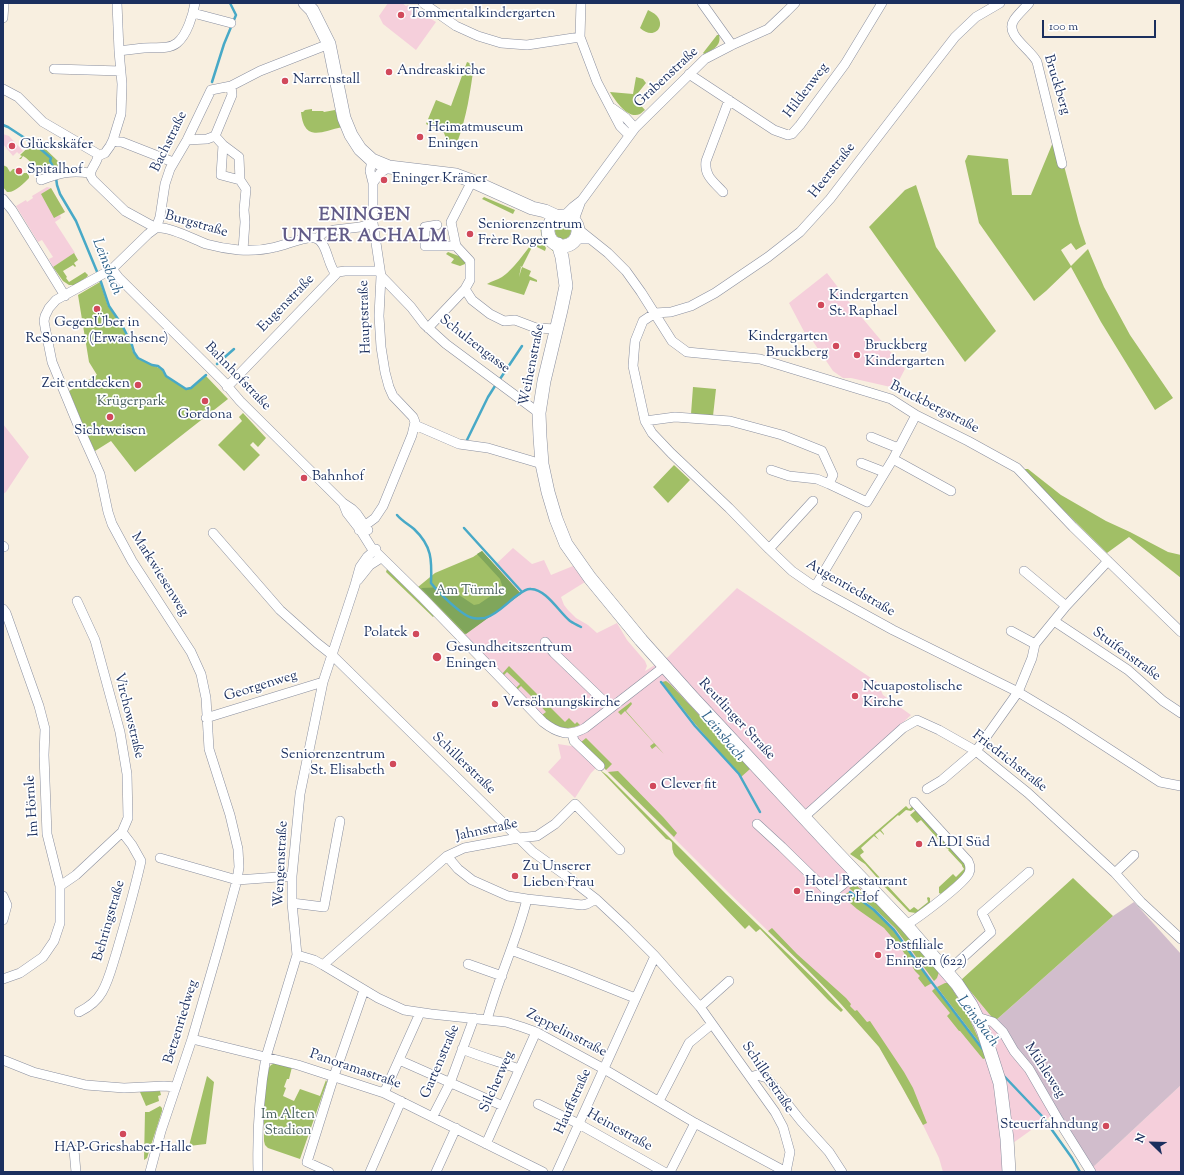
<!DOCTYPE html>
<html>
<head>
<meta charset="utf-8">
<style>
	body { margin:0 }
	#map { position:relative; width:1184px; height:1175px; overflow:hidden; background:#f8efe0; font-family:"Sorts Mill Goudy",serif }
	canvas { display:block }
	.frame { position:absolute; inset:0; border:4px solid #1b2f5e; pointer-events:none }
	.north { position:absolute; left:1132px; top:1123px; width:40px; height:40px; -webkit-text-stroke:3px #fff; paint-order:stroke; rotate:293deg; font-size:11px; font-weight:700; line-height:16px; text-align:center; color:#1b2f5e }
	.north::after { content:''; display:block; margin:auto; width:14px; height:18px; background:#1b2f5e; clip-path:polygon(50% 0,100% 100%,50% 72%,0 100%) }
	.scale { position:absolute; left:1042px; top:20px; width:114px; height:18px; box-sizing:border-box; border:2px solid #1b2f5e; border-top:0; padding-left:5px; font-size:12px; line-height:14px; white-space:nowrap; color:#1b2f5e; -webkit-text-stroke:3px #fff; paint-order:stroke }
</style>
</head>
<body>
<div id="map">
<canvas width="1184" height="1175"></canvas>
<div class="frame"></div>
<div class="north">N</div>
<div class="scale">100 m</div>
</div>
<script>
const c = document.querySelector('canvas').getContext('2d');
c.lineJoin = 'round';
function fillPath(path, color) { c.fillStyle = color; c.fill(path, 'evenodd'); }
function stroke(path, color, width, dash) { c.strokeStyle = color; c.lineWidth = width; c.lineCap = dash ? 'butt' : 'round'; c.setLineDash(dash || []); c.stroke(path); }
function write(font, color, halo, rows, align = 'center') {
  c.font = font + ' "Sorts Mill Goudy",serif'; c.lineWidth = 3.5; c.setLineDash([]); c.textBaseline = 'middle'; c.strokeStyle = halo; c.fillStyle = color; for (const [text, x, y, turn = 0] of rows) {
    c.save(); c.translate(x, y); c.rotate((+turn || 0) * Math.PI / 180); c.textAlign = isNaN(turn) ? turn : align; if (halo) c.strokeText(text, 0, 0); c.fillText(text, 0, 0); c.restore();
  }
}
const built = new Path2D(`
	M388,3H402L406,6L408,5L436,22L416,50L383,24L379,16Z
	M3,134L9,136L23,151L19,154L17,152L13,156L3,144Z
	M47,187L51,188L65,212L60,215L61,218L55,222L75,253L53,267L49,259L53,257L42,240L38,242L16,206L26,200L27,202L33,198L32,196Z
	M827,273L853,307L905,369L895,388L851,378H843L833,371L812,340L809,341L789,303Z
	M3,424L29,457L6,492L3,494Z
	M513,548L532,564L544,560L551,575L573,566L585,582L561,597L564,605L568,610L576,618L588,625L597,633L617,623L627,640L645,661L647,666L645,671L668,657L737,588L877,682L883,695L911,715L805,814L961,980L995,1021L1055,1113L1013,1143L1015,1172H943L939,1158L923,1125L902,1087L879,1047L841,1004L807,969L728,892L600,764L591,773L575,798L548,772L561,758L558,744L571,746L574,745L570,728H565L542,715L464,635L521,594L495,565Z
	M1181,1085V1172H1093L1091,1169Z`);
const industrial = new Path2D(`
	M1134,902L1181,954V1085L1091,1169L995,1021L1113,916Z`);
const green = new Path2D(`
	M648,10C650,11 654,13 656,15C667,26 654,41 640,28Z
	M717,35H719C722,46 712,50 704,54L703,53Z
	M467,62L474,65C470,93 467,116 457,143L447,141L444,133L426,124L436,100L451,106Z
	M636,77L643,79L646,83L634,98L645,110C643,111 642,113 640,114C628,120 615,100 610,92L633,94Z
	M312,109V111H323L324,112L335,110L342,127C321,132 304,142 301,112H303L305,110Z
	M1056,135L1079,223L1086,244L1076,250L1071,243L1061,250L1071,266L1088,249L1104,287L1130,335L1173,398L1155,410L1101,322L1071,267L1046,291L1034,301L979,223L965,161L968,155L1008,159L1012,195H1031Z
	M36,140L60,163L58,165V170C55,171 52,173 49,173C39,175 31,160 23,156L21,159H19L22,156L20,155Z
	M3,165L7,167L10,172L13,169H16L21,176L24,173H27L29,176V178C24,183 15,193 7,192L3,187Z
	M916,185L936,247L996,331L965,362L869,227L905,190Z
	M51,188L65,212L54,218L41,194Z
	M484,197L515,210L513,214L482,199Z
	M542,222C548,233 542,236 555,247L554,252C546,244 537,234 542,222Z
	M555 231a8 8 0 1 1 16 0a8 8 0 1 1-16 0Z
	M535,239L541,240L546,248L545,251L533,245L522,267L520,266L521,267L519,277L522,267L531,271L529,276L537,280V282L530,280L524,295L487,284C492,281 497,280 502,277C511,272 528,249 535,239Z
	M448,252L464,258L466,262L465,264L460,266L451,263L454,259L446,254Z
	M74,253L78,260L74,263L76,266L75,267L73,265L63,271L67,277L66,278L69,282L85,272L88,275L87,277L75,285H69L63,281L53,267Z
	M100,282L108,306L122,326L131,345L133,352L138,358L152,365L157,367L162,370L166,376L186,389H191L206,376L228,399L135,472L111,441L95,451L88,437L69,391L97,375L89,362L78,295Z
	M693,387L716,389L713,416L691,414Z
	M243,413L266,438L258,447L253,442L250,445L260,455L244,471L218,445L242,421L239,417Z
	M674,465L690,480L668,503L653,487Z
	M1022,469H1028L1061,495L1106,521L1130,532L1168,552L1181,555V578L1129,537L1107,553Z
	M482,551L521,594L464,635L418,587L435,573L473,557Z
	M387,569L434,616L433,617L386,572Z
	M509,666L565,722L569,718L575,724L577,722L580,725C565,732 554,726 542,715L546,712L537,702L532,706L530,703L534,699L521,686L517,690L516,688L520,684L507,672L503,676L502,674Z
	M666,681L670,684L750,769L741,777L696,725L662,682Z
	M631,702L632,704L626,711L664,754L656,746L652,749L650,746L654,743L625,711L621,715L618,712Z
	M586,738L612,764L606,770L580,743Z
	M600,770L607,775L726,894L818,983L843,1010L841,1012L828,1000L760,929L756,932L749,925L745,929L676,857C675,856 673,853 673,851C671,845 675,841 666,839Z
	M618,771L663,817L677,833L674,837L608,772Z
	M906,806L909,809L913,806L915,808L911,811L906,810L899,816L898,815L881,830L884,834V835L880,831L875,835L879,840L874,836L861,848L864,852L860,855L861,857L882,880L886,876L881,882L865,864L850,854Z
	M916,810L965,864L966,870L963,875L941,894L939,893V887L953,874L956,877L964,869L962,866V865L948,850L949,849L946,848L921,820L917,823L910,815Z
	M1073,878L1113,916L995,1021L961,980Z
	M888,879L885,883L910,910L914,907L918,910L928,902L927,898L928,897L930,898V903L916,913L909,912L882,884Z
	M856,885C886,911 913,942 939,972L937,978L934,981L895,928L877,911L849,888Z
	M849,892L874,911L894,930L932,983L925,987L918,978L920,976L915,971L901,948L884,928L857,909L842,896Z
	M772,928L797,954L846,998L851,1004L850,1006L855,1011L857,1010L867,1022L870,1021L904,1072L913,1088L927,1123L923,1125L902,1087L879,1047L841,1004L807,969L768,931Z
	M945,983H948C962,1003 972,1022 981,1045L937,987Z
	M935,988L982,1049L986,1058L983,1059L960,1031H959L947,1016L950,1013L932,991Z
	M275,1063L292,1067L289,1079H287L284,1087L286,1088L283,1096L294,1101L300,1089L320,1096L326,1080L327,1082L300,1159L268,1148L265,1145L264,1141V1100L268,1069L271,1065Z
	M207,1076L214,1082L206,1144L189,1146Z
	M160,1091L161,1095L158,1096L159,1101L146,1106L140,1092Z
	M160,1106L162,1108V1111L147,1158L144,1160L145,1112H149Z`);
const forest = new Path2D(`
	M482,551L521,594L466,634L421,588L447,587L474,605L479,604L501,589L502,585L500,579L477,554Z`);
const stream = new Path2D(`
	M212,82L224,44L236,15L230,3
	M3,125L8,127L37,146L51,158L50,161L55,170L57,185L60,194L76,221L98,274
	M100,279L109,306L122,325L132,345L134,352L138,358L152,365L158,366L163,370L166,376L186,389L191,388L206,375
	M217,364L234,349
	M500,379L522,346
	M466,442L488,397L495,386
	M397,515C402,521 408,524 414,529C432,546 432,560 431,583C438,592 462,616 473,618C476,619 482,618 485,618C496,615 506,604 515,597C520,594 525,588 531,589C547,590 558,611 570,621C573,623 577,625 581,627
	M464,528L522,592
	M661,682L695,726L739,774L760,812
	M850,892L874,910L894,930L930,980L984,1051
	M1004,1076L1042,1116L1072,1158L1080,1172`);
const street = new Path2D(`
	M423,3L456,26L478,36L501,43L527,45L580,37
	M581,3L580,37L597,82L620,126L629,135
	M702,3L732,45
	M1000,3L976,17L955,37L934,64L830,199L800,232L768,257L715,293L691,306L671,312L655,313L643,321L635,341L633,366L645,421L652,433L671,453L729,508L769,549L792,571L815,587L893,630L1018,692L1063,719L1160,782L1181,786
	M1029,3C1024,9 1018,14 1014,20C1004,35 1031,49 1037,62L1062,164
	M193,13L231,23
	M3,18L4,3
	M119,51C127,50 135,49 144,48C155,47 168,50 177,43C187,35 193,15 195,3
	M54,69L121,71
	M689,74L774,130L788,135L792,134L800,125L845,64L882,3
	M3,89L18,97L43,122L96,153L98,156
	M612,108L626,118L635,128
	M215,136L223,145L239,157L240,180L246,189L244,210L245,222L243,250
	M113,140L118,142H122L173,162
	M187,140L207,139L215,136L232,95L231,86
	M223,145L221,175L240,180
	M98,156C97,165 86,171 93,180L125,211L156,228C169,226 193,239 206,244C217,247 228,249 239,250C252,251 264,250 276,247C286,245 305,236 315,238C328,242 327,265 336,274
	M98,156L105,153L110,146L113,140L121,114L122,84L119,51L117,3
	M41,180C59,173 70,170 90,173
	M472,181L451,222L456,246L470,261V280L465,289L472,300L490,314L504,321L515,320L536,328L557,329
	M373,183L380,173L389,167
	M723,192C714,182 704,176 706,161L729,100
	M3,199L12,210L65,296
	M564,216L573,207L582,200L635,128L705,59L732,45L768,29L786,12L795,3
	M574,220L581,201
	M437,225L425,227V246H456
	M156,228L160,217L165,184L170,169L187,140L211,90L231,86L260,71L329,44
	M578,229L608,253L626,271L641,292L672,341L687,352L760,359L891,399L916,415L968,441L1017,468L1073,527L1181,632
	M317,239L323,233L334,230L360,227L373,223
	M575,239H590
	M112,269L119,278L223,381L240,401L343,503L352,509L357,514L368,530
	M381,276L411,307L424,324L446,344L539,413
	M428,328L465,289
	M227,387L338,272L345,271H380
	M645,421L675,417L730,421L782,435L822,451L833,475L829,484L867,502L893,459L916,415
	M415,425L459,444L488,448L542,464
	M871,437L898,448
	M893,459L951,491
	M861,463L884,472
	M771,470L789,476L817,479L829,484
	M343,503L347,513L361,531L371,547L423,598L543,722C557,733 569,737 585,728L665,666
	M359,530L375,518L383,506L412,435L415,422L413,417L393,396L389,387L385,372L381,347L379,316L381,276L373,223V183L370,171L372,160
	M213,533L280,610L317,643L331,654L533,852L565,875L596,899L626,927L655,956L700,1007L775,1112L783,1127L790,1152L786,1172
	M3,546L4,547
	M769,549L813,501
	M1024,571L1066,606
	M358,580L370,565L381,558
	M815,587L857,516
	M3,609L6,613L39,706L45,729L44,755L47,834L60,886V923L54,941L43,957L20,973L3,979
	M1054,621L1128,670L1163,701L1181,713
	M1011,631L1035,644
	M545,642L554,653L611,708
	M206,718L323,682
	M572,733L574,741L600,766
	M927,789L942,780L976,751L1018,692L1032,658L1035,644L1066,606L1108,561
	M804,817L903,728L917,720L939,730L976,751L1028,793L1115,873L1141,902L1181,939
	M757,824L782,847L826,890L832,891L836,890L857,873
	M447,856L458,869L472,880L508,896L527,899L582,905L587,904L596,899
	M160,858L237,880L292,876
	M1115,873L1134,855
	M60,886L76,875L122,832L128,818L127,774L120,732L95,640L77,601
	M3,896L7,905L3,920
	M292,903L324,907L340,821
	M906,925C918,918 965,883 969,873C971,868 970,865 968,861L914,802
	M511,950L570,972L635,998
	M297,955L314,960L323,965L378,998L404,1010L431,1014L506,1022L522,1027L536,1032L604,1069L695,1123L786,1172
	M468,964L502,976
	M323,965L447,856L464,848L518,838L537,836L555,824L575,804L620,850
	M947,972L991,932L982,913L1029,872
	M700,1007L729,981
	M79,1012C89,1007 97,1001 102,992C109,980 112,966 116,954C125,923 134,893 141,861L132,845L122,832
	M977,1017L993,1022L1003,1032L1014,1051L1029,1069L1059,1121L1091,1172
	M487,1020C498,979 517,940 527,899
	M192,1039L298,1065L384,1093L543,1172
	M462,1049C481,1057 500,1062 519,1069
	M3,1060L33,1072L86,1085L124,1088L164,1086L176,1087
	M399,1060L503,1106
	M750,1077L757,1075L767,1078L801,1121L829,1152L842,1172
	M384,1093L420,1013
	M659,1101L689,1043L712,1024
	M538,1104L579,1124L664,1172
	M433,1116L450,1083L474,1018
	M486,1144L536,1032
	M74,1150L76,1172
	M150,1172L161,1131L192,1039L219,946L237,880L239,867L238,849L230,815L209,749L206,698L201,674L191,652L132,561L112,524L108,512L100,474L78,425L52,362L45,327L44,321L45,316L49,308L56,300L112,269L148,234L156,228
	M258,1172C257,1134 259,1095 266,1057L297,955L292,903V876L300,794L323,682L355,585L360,567L367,557L376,549
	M329,1172L307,1162L334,1076L364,990
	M370,1172L401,1101
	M436,1172L456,1128
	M557,1172L655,956
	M670,1172L695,1123`);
const secondary = new Path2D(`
	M305,3L312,10L329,44L344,118L351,135L360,149L372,160L389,167L456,175L472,181L532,208L545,211L558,217
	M548 231a15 15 0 1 1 30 0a15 15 0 1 1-30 0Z
	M558,244L562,257L566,286L561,310L544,381L539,413L540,437L542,464L548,492L556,519L566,544L590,578L641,640L692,697L838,854L906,925L957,984L971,1005L983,1030L1000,1083L1007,1139L1009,1172`);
const markers = [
	[401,15,4,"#d1495b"],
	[389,72,4,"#d1495b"],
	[285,81,4,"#d1495b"],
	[420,137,4,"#d1495b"],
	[12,146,4,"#d1495b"],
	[19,171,4,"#d1495b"],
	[384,180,4,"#d1495b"],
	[470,234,4,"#d1495b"],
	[821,305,4,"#d1495b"],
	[97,309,4,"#d1495b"],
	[836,346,4,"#d1495b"],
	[857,355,4,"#d1495b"],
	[138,385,4,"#d1495b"],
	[205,401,4,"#d1495b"],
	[110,417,4,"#d1495b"],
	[304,478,4,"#d1495b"],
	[416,634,4,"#d1495b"],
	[437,657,5,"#d1495b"],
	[855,696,4,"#d1495b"],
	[495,704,4,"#d1495b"],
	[393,764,4,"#d1495b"],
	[653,786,4,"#d1495b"],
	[919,844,4,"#d1495b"],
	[515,876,4,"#d1495b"],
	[797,891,4,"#d1495b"],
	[878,955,4,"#d1495b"],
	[1106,1126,4,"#d1495b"],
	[123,1134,4,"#d1495b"]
];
const poiNames = [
	["Tommentalkindergarten",409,15],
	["Andreaskirche",397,72],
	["Narrenstall",293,81],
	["Heimatmuseum",428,129],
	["Eningen",428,145],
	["Glückskäfer",20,146],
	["Spitalhof",27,171],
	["Eninger Krämer",392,180],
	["Seniorenzentrum",478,226],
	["Frère Roger",478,242],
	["Kindergarten",829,297],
	["St. Raphael",829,313],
	["GegenÜber in",97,324,"center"],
	["ReSonanz (Erwachsene)",97,340,"center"],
	["Kindergarten",828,338,"right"],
	["Bruckberg",828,354,"right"],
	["Bruckberg",865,347],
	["Kindergarten",865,363],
	["Zeit entdecken",130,385,"right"],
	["Gordona",205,416,"center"],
	["Sichtweisen",110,432,"center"],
	["Bahnhof",312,478],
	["Polatek",408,634,"right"],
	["Gesundheitszentrum",446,649],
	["Eningen",446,665],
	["Neuapostolische",863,688],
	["Kirche",863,704],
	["Versöhnungskirche",503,704],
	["Seniorenzentrum",385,756,"right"],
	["St. Elisabeth",385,772,"right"],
	["Clever fit",661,786],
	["ALDI Süd",927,844],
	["Zu Unserer",523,868],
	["Lieben Frau",523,884],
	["Hotel Restaurant",805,883],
	["Eninger Hof",805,899],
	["Postfiliale",886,947],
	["Eningen (622)",886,963],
	["Steuerfahndung",1098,1126,"right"],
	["HAP-Grieshaber-Halle",123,1149,"center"]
];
const streetNames = [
	["Grabenstraße",667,78,-43],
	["Bruckberg",1056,85,73],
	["Hildenweg",807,91,-53],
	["Bachstraße",170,142,-64],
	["Heerstraße",833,171,-52],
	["Burgstraße",196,225,16],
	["Eugenstraße",287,304,-46],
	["Hauptstraße",366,317,-92],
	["Schulzengasse",474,345,38],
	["Weihenstraße",533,365,-79],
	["Bahnhofstraße",237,377,46],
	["Bruckbergstraße",934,408,27],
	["Markwiesenweg",159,575,58],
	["Augenriedstraße",850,589,30],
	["Stuifenstraße",1126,655,36],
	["Georgenweg",261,687,-17],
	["Virchowstraße",128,716,76],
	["Reutlinger Straße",736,720,47],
	["Friedrichstraße",1009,762,38],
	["Schillerstraße",463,764,44],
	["Im Hörnle",33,806,-94],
	["Jahnstraße",487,831,-12],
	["Wengenstraße",282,864,-87],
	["Behringstraße",110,921,-74],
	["Betzenriedweg",182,1022,-73],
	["Zeppelinstraße",566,1034,27],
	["Gartenstraße",441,1062,-67],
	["Panoramastraße",355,1070,19],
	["Mühleweg",1044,1071,57],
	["Schillerstraße",767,1078,56],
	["Silcherweg",498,1082,-66],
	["Hauffstraße",574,1102,-66],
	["Heinestraße",619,1131,29]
];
const parkNames = [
	["Krügerpark",131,403],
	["Am Türmle",470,592],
	["Im Alten",288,1116],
	["Stadion",288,1132]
];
const waterNames = [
	["Leinsbach",106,267,69],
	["Leinsbach",722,737,50],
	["Leinsbach",977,1022,53]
];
const districtNames = [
	["ENINGEN",365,217],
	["UNTER ACHALM",365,238]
];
fillPath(built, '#f5cfdb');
fillPath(industrial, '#d1bdcc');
fillPath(green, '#a1bf66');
fillPath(forest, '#80a65b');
stroke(stream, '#48a9c7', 2.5);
stroke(street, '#8a8f9f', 10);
stroke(secondary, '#8a8f9f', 14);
stroke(street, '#fff', 9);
stroke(secondary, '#fff', 13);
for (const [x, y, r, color] of markers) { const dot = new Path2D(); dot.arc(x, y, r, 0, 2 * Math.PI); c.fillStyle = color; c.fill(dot); stroke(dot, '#fff', 1.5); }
write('14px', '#1b2f5e', '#fff', poiNames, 'left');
write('14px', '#1b2f5e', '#fff', streetNames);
write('14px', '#4a6161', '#fff', parkNames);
write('italic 15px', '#2d6088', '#fff', waterNames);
c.letterSpacing = '1px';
write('bold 18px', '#625b87', '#fff', districtNames);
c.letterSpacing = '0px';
</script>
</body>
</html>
